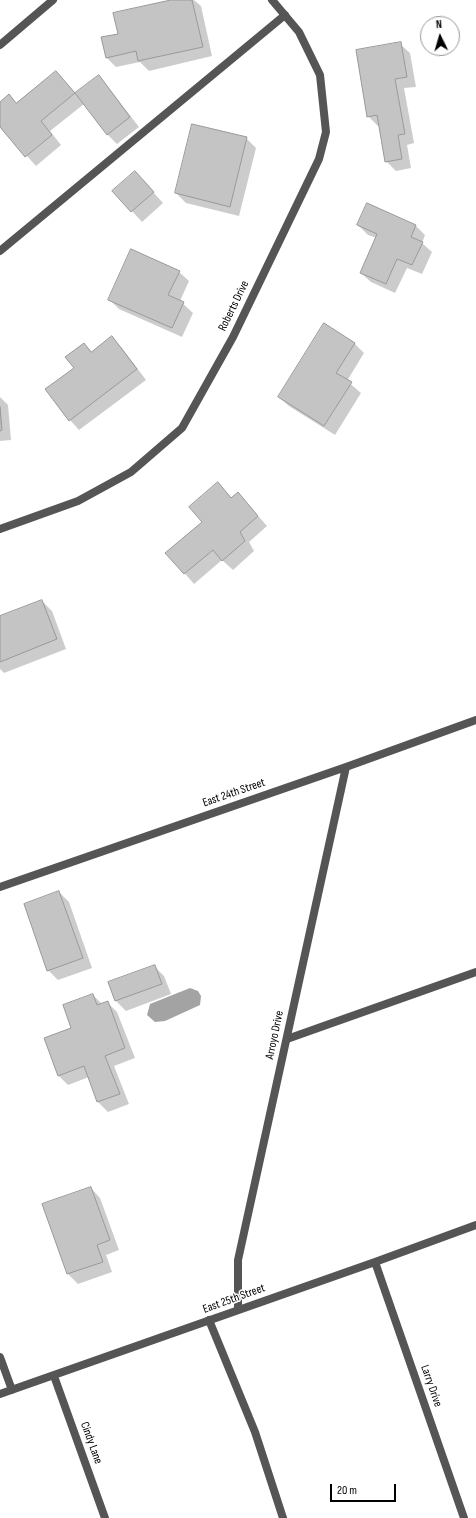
<!DOCTYPE html>
<html>
<head>
<meta charset="utf-8">
<style>
	body { margin:0 }
	#map { position:relative; width:476px; height:1518px; overflow:hidden; background:#fff; font-family:"Sofia Sans Condensed",sans-serif }
	canvas { display:block }
	.north { position:absolute; left:420px; top:16px; width:40px; height:40px; box-sizing:border-box; background:#fff; border:1px solid #999; border-radius:50%; rotate:355deg; font-size:11px; font-weight:700; line-height:16px; text-align:center; color:#000 }
	.north::after { content:''; display:block; margin:auto; width:14px; height:18px; background:#000; clip-path:polygon(50% 0,100% 100%,50% 72%,0 100%) }
	.scale { position:absolute; left:330px; top:1484px; width:66px; height:18px; box-sizing:border-box; border:2px solid #000; border-top:0; padding-left:5px; font-size:12px; line-height:14px; white-space:nowrap; color:#000; -webkit-text-stroke:3px #fff; paint-order:stroke }
</style>
</head>
<body>
<div id="map">
<canvas width="476" height="1518"></canvas>
<div class="north">N</div>
<div class="scale">20 m</div>
</div>
<script>
const c = document.querySelector('canvas').getContext('2d');
c.lineJoin = 'round';
function fillPath(path, color) { c.fillStyle = color; c.fill(path, 'evenodd'); }
function stroke(path, color, width, dash) { c.strokeStyle = color; c.lineWidth = width; c.lineCap = dash ? 'butt' : 'round'; c.setLineDash(dash || []); c.stroke(path); }
function write(font, color, halo, rows, align = 'center') {
  c.font = font + ' "Sofia Sans Condensed",sans-serif'; c.lineWidth = 3; c.setLineDash([]); c.textBaseline = 'middle'; c.strokeStyle = halo; c.fillStyle = color; for (const [text, x, y, turn = 0] of rows) {
    c.save(); c.translate(x, y); c.rotate((+turn || 0) * Math.PI / 180); c.textAlign = isNaN(turn) ? turn : align; if (halo) c.strokeText(text, 0, 0); c.fillText(text, 0, 0); c.restore();
  }
}
const water = new Path2D(`
	M190,988L198,991L201,996L200,1005L165,1021L155,1022L147,1015L150,1004Z`);
const shadow = new Path2D(`
	M176,0H194L201,6L212,56L149,71L140,62L116,67L107,58L119,34Z
	M400,44L410,53L416,87L404,88L414,143L407,145L411,168L396,171L386,161L380,126H378L368,116Z
	M98,77L108,87L139,127L117,144L107,134L84,104L50,131L61,145L36,166L0,126V103L17,104L65,82L76,94Z
	M246,138L256,148L239,216L186,203L176,193Z
	M135,172L163,203L142,222L114,191Z
	M358,225L416,226L425,235L422,243L432,252L422,274L407,268L395,293L371,282L361,273L377,238L368,235Z
	M179,272L189,281L180,301L193,313L182,337L119,309L109,299Z
	M112,338L122,348L146,380L79,430L70,420L75,368L84,344L93,353Z
	M354,343L364,353L347,381L361,393L335,435L289,406L279,397Z
	M0,397L8,405L11,440L0,441Z
	M218,484L232,498L238,493L267,526L249,542L254,551L233,570L222,560L194,584L167,553L203,522Z
	M42,601L52,611L66,649L4,673L0,669V617Z
	M59,892L69,902L92,968L58,980L48,970Z
	M154,966L164,976L171,994L126,1011L116,1001L109,983Z
	M93,995L102,1004L107,1002L117,1012L135,1058L114,1066L129,1104L108,1112L98,1102L89,1077L68,1085L58,1075L72,1029Z
	M91,1188L100,1198L119,1250L106,1255L112,1272L78,1284L68,1274L43,1205Z`);
const building = new Path2D(`
	M171,0H192L203,47L138,61L136,51L106,58L101,37L118,34L113,13Z
	M401,42L407,77L395,79L405,134L398,135L402,159L385,162L377,115L367,117L356,50Z
	M56,71L75,93L41,121L52,135L25,157L0,127V102L9,94L16,103Z
	M99,75L130,117L107,135L75,93Z
	M192,124L247,137L230,207L175,193Z
	M135,171L154,192L131,212L112,191Z
	M367,203L416,225L411,237L423,242L412,265L397,259L386,284L360,273L377,234L357,225Z
	M131,249L180,271L168,295L184,302L172,328L108,300Z
	M324,323L355,343L336,373L352,382L324,426L278,397Z
	M112,336L137,369L69,421L45,389L74,368L65,357L84,343L91,352Z
	M0,407L2,430L0,431Z
	M218,482L231,498L238,492L258,516L240,532L245,541L222,561L213,550L184,574L165,553L202,522L189,507Z
	M42,600L57,639L0,662V616Z
	M59,891L83,958L47,971L24,904Z
	M155,965L162,984L115,1001L108,982Z
	M93,994L97,1005L108,1001L125,1048L105,1056L120,1094L97,1102L84,1066L58,1076L44,1038L71,1028L63,1005Z
	M91,1187L110,1240L97,1245L103,1262L67,1274L42,1204Z`);
const service = new Path2D(`
	M0,251L285,15
	M287,1039L476,972
	M209,1320L255,1432L283,1518`);
const minor = new Path2D(`
	M0,45L53,0
	M0,529L78,501L131,472L182,428L233,337L319,159L326,132L320,75L299,32L272,0
	M0,887L346,767L476,720
	M375,1262L464,1518
	M238,1310V1260L346,767
	M0,1357L12,1390
	M54,1376L105,1518
	M0,1394L375,1262L476,1225`);
const streetNames = [
	["Roberts Drive",234,306,-64],
	["East 24th Street",234,793,-19],
	["Arroyo Drive",275,1035,-78],
	["East 25th Street",234,1299,-20],
	["Larry Drive",431,1386,71],
	["Cindy Lane",91,1443,70]
];
fillPath(water, '#a3a3a3');
fillPath(shadow, '#0003');
fillPath(building, '#c4c4c4');
stroke(building, '#999', 1);
stroke(service, '#555', 8);
stroke(minor, '#555', 8);
write('12px', '#000', '#fff', streetNames);
</script>
</body>
</html>
